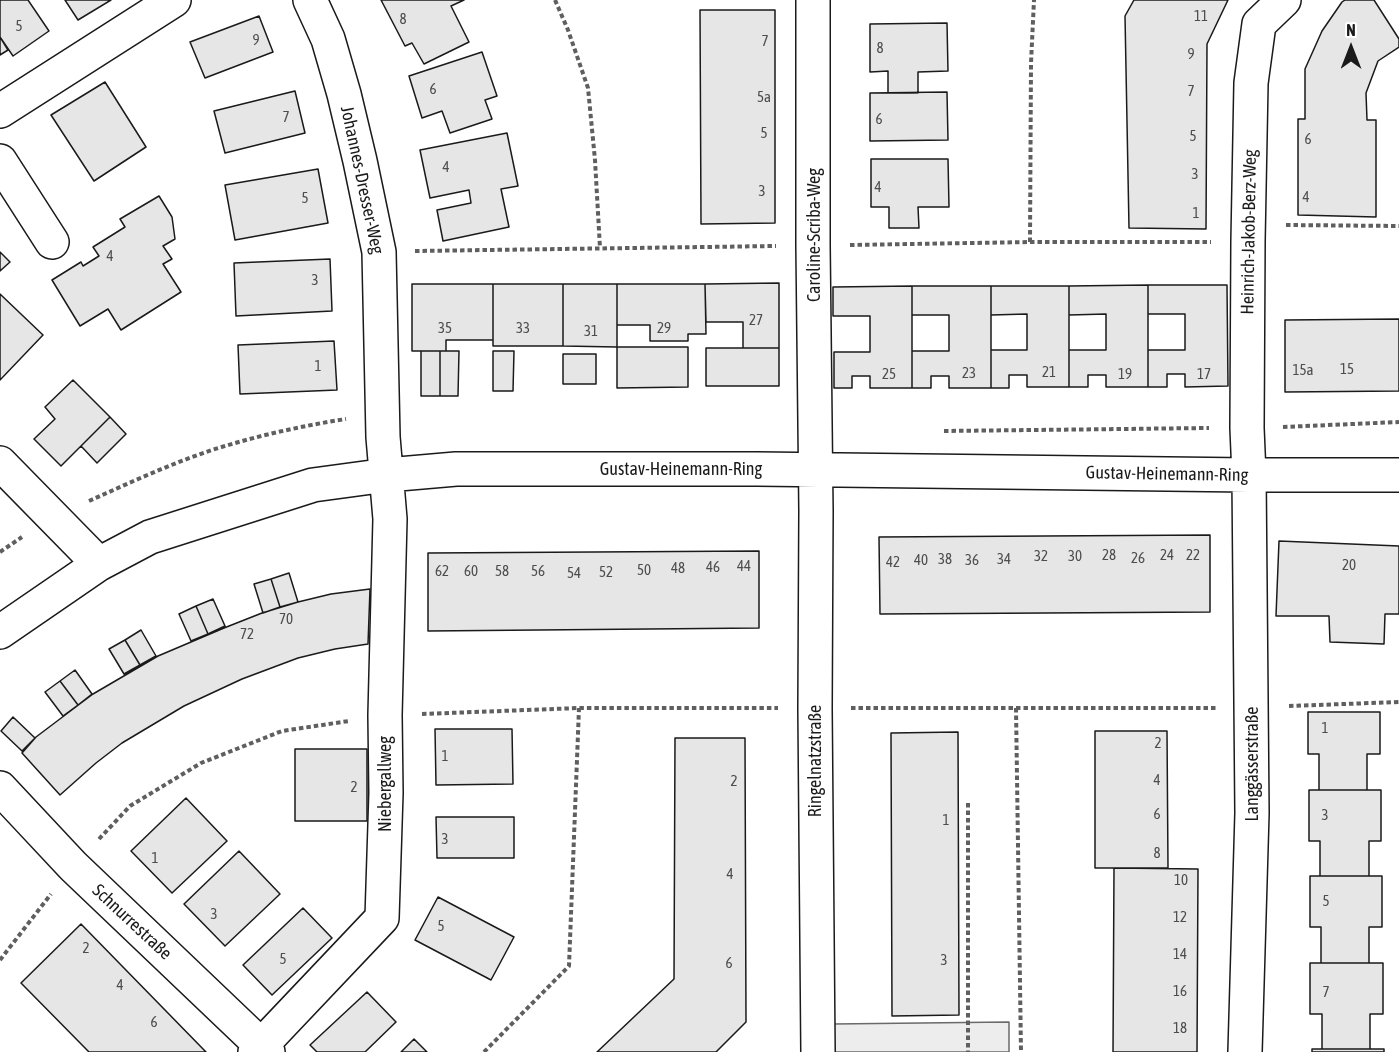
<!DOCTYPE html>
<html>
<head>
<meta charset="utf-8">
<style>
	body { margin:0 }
	#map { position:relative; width:1399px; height:1052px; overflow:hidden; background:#fff; font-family:"Asap Condensed",sans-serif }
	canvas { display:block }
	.north { position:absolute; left:1321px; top:18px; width:60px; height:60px; -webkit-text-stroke:4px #fff; paint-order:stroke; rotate:0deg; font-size:16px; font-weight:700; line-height:24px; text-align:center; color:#1a1a1a }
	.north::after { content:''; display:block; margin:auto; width:21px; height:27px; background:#1a1a1a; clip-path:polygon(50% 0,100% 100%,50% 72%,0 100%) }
</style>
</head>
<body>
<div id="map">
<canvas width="1399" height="1052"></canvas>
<div class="north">N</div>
</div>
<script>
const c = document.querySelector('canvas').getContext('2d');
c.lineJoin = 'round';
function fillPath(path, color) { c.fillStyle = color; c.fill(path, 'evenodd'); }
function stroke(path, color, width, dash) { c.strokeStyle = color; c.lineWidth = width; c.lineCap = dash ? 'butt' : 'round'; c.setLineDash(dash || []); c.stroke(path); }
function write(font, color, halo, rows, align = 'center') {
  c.font = font + ' "Asap Condensed",sans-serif'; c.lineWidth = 4.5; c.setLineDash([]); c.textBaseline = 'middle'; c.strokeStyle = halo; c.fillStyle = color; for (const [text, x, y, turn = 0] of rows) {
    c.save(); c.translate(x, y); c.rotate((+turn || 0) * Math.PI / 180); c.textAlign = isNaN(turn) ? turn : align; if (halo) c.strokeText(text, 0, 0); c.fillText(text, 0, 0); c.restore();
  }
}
const parking = new Path2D(`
	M1009,1022V1052H833V1024Z`);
const building = new Path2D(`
	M0,0H28L49,31L13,56L0,37Z
	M65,0H111L78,20Z
	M381,0H464L451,6L469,42L424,64L412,43L405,46Z
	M1134,0H1228L1207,44L1206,229L1129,228L1125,16Z
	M1345,0H1374L1399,39V47L1378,61L1366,93L1367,120H1376V217L1298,215V119H1305V69L1322,31L1342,2Z
	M700,10H775V223L701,224Z
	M259,16L273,52L205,78L190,42Z
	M947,23L948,71L918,72V93H888V71L870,72V24Z
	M0,37L8,50L0,55Z
	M482,52L497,96L485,100L492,119L450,133L442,111L422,118L409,76Z
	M105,82L146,147L94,181L51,115Z
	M295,91L305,133L225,153L214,111Z
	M947,92L948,140L870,141V93Z
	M507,133L518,186L501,189L509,227L443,241L437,210L471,203L469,190L430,198L420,150Z
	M871,159H948L949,207H918L919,228H889V207H871Z
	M318,169L328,223L235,240L225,185Z
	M159,196L172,217L175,239L163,246L172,259L163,264L181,292L121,330L108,309L80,326L52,280L81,262L83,266L99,256L93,247L125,227L120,219Z
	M0,252L10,262L0,271Z
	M330,259L332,311L236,316L234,263Z
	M779,283V348H743V322H706L705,284Z
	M412,284H493V340H446V351H412Z
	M493,284H563V346H493Z
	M563,284H617V347L563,346Z
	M617,284H705L706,334H688V341H650V325H617Z
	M1148,285V387H1106V375H1088V387H1069V350H1106V314L1069,315V286Z
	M1148,285H1227L1228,386L1185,387V374H1167V387H1148V350H1185V314H1148Z
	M912,286V388H870V376H852V388H834V352H870V316H833V287Z
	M912,286H991V388H949V376H931V388H912V351H949V315H912Z
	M991,286H1069V387H1027V375H1009V388H991V350H1027V314L991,315Z
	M0,294L43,335L0,380Z
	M1399,319V391L1285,392V320Z
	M334,341L337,390L240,394L238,345Z
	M617,347H688V387L617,388Z
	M706,348H779V386H706Z
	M421,351H440V396H421Z
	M440,351H459L458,396H440Z
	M493,351H514L513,391H493Z
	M563,354H596V384H563Z
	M73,380L110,417L61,466L34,439L55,419L45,407Z
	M110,417L126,434L97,463L81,446Z
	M1210,535V612L880,614L879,537Z
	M1279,541L1399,546V614H1385L1384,644L1330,642L1329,616H1276Z
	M759,551V628L428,631V553Z
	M289,573L298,602L280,607L271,579Z
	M271,579L280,607L263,613L254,584Z
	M370,589L368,644L335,649L298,658L242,679L184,706L122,743L96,763L60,795L22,753L36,737L93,694L158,656L224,628L262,613L298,602L331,594Z
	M213,599L225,626L208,634L196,606Z
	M196,606L208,634L191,641L179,614Z
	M141,630L156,656L140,665L125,640Z
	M125,640L140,665L124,674L109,649Z
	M75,670L92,694L78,705L60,681Z
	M60,681L78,705L63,716L45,692Z
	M1308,712H1380V754H1367V790H1319V754H1308Z
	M13,717L35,738L22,751L1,731Z
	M435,729H512L513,784L436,785Z
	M1095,731H1167L1168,868H1095Z
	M958,732L959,1015L892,1016L891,733Z
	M675,738H745L746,1022L716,1052H597L674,979Z
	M295,749H367V821H295Z
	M1309,790H1381V841H1369V876H1320V841H1309Z
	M186,798L227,841L172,893L131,851Z
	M436,817H514V858H437Z
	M239,851L280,894L225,946L184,904Z
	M1114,868L1198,869L1197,1052H1113Z
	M1310,876H1382V927H1369V963H1321V927H1310Z
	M438,897L514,937L491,980L415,940Z
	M303,908L332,938L272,995L243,965Z
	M81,924L206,1052H89L21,983Z
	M1310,963H1383V1014H1370V1049H1322V1014H1310Z
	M367,992L396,1022L365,1052H317L310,1045Z
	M414,1039L427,1052H401Z
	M1312,1049H1384V1052H1312Z`);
const path = new Path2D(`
	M555,0L568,30L588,88L595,160L600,248
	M1286,225L1399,226
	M1030,242L1031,63L1034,0
	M850,245L1030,242H1211
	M415,251L776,246
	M1283,427L1399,422
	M944,431L1209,428
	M89,501C129,483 170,464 212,450C256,436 301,426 346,419
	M0,552L22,537
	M1289,706L1399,702
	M851,708H1216
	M1016,708L1021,1052
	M422,714L579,708H778
	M968,803V1052
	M99,839L130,806L201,763L282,731L349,721
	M0,960L51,894
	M484,1052L569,966L579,708`);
const street = new Path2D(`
	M813,0V245L816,511L815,708L818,1052
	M0,111L174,0
	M0,161L52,242
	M0,463L99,564
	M0,632L99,564L150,537L313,485L387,475L456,469H757L1249,475H1399
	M0,788L73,866L268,1052
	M255,1052L382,918L386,793L385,715L390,519L383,437L379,252L360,161L344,94L328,39L310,0
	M1245,1052L1252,813L1249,475L1247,428L1248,241L1251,83L1259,24L1284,0`);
const numberNames = [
	["11",1201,16],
	["8",403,19],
	["5",19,26],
	["9",256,40],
	["7",765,41],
	["8",880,48],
	["9",1191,54],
	["6",433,89],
	["7",1191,91],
	["5a",764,97],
	["7",286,117],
	["6",879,119],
	["5",764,133],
	["5",1193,136],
	["6",1308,139],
	["4",446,167],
	["3",1195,174],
	["4",878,187],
	["3",762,191],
	["4",1306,197],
	["5",305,198],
	["1",1196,213],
	["4",110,256],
	["3",315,280],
	["27",756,320],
	["35",445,328],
	["33",523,328],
	["29",664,328],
	["31",591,331],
	["1",318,366],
	["15",1347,369],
	["15a",1303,370],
	["21",1049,372],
	["23",969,373],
	["25",889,374],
	["19",1125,374],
	["17",1204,374],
	["28",1109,555],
	["24",1167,555],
	["22",1193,555],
	["32",1041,556],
	["30",1075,556],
	["26",1138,558],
	["38",945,559],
	["34",1004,559],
	["40",921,560],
	["36",972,560],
	["42",893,562],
	["20",1349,565],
	["44",744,566],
	["46",713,567],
	["48",678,568],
	["50",644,570],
	["62",442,571],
	["60",471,571],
	["58",502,571],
	["56",538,571],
	["52",606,572],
	["54",574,573],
	["70",286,619],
	["72",247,634],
	["1",1325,728],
	["2",1158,743],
	["1",445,756],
	["4",1157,780],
	["2",734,781],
	["2",354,787],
	["6",1157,814],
	["3",1325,815],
	["1",946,820],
	["3",445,839],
	["8",1157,853],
	["1",155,858],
	["4",730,874],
	["10",1181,880],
	["5",1326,901],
	["3",214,914],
	["12",1180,917],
	["5",441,926],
	["2",86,948],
	["14",1180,954],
	["5",283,959],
	["3",944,960],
	["6",729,963],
	["4",120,985],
	["16",1180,991],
	["7",1326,992],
	["6",154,1022],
	["18",1180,1028]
];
const streetNames = [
	["Johannes-Dresser-Weg",362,180,78],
	["Heinrich-Jakob-Berz-Weg",1249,232,-89],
	["Caroline-Scriba-Weg",814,235,-90],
	["Gustav-Heinemann-Ring",681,469],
	["Gustav-Heinemann-Ring",1167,474,1],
	["Ringelnatzstraße",815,761,-90],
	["Langgässerstraße",1252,764,-90],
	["Niebergallweg",385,784,-90],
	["Schnurrestraße",132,922,43]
];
fillPath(parking, '#ededed');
stroke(parking, '#6a6a6a', 1.5);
fillPath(building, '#e6e6e6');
stroke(building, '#1a1a1a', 1.5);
stroke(street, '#1a1a1a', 36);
stroke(path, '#5f5f5f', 4, [4.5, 3]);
stroke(street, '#fff', 33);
write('15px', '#4d4d4d', null, numberNames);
write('18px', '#1a1a1a', '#fff', streetNames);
</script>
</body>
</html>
